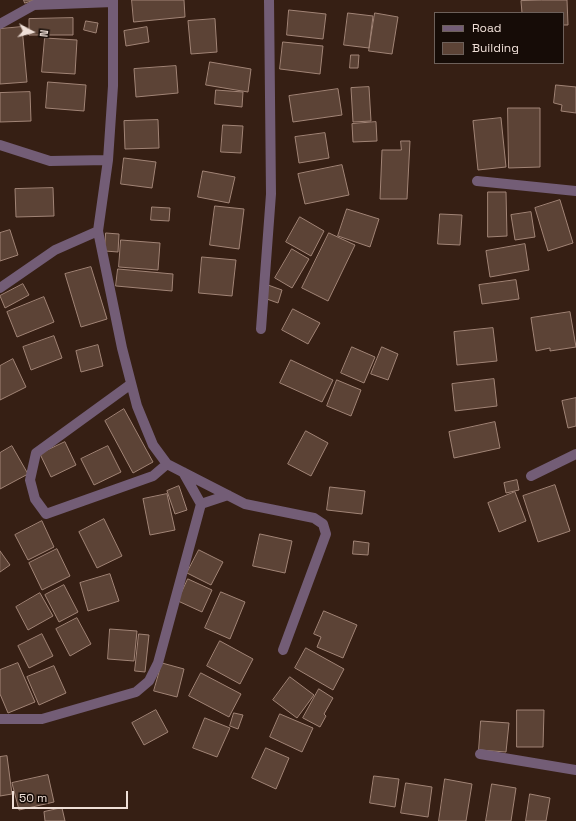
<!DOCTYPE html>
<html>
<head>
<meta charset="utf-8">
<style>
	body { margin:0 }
	#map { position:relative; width:576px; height:821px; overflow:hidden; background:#361f14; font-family:"Space Grotesk",sans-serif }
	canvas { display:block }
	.legend { position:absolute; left:434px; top:12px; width:130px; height:52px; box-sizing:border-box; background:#160c07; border:1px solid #6d605a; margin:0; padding:5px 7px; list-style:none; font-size:12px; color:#efdfd7 }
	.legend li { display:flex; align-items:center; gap:8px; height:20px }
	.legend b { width:20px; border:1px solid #6d605a }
	.north { position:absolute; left:12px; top:12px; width:40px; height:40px; -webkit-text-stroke:3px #160c07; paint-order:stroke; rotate:97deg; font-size:11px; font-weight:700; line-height:16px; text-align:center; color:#efdfd7 }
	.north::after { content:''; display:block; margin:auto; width:14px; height:18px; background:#efdfd7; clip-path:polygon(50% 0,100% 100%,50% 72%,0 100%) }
	.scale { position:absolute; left:12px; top:791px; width:116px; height:18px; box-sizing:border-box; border:2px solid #efdfd7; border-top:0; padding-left:5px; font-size:12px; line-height:14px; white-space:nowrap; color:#efdfd7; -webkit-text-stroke:3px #160c07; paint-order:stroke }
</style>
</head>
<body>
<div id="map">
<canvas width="576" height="821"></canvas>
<ul class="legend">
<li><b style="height:5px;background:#735d76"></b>Road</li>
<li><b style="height:11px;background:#5c4336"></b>Building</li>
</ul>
<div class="north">N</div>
<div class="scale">50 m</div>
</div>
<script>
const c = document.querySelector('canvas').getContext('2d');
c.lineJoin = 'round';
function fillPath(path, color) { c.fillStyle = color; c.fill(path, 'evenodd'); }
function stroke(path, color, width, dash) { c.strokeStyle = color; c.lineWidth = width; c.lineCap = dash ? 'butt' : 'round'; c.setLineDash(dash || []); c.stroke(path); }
const building = new Path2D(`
	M24,0H35L25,3Z
	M132,0H184L185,17L134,22Z
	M542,0H567L568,25H563V13H522L521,1Z
	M289,10L326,14L323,39L287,35Z
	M348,13L373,16L369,48L344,45Z
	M375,13L398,17L392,54L369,51Z
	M73,18V35H29V19Z
	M215,19L217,52L191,54L188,21Z
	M86,21L98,23L96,33L84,30Z
	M22,27L27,82L0,84V29Z
	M147,27L149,42L126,46L124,31Z
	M45,38L77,40L75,74L42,72Z
	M283,42L323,46L320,74L280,69Z
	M351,55H359L358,68H350Z
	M210,62L251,69L248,92L206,85Z
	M176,66L178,93L136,97L134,69Z
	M48,82L86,85L84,111L46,108Z
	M556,85L576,87V113L561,111L562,105L554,103Z
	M369,87L371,121L353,122L351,88Z
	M338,89L342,115L293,122L289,96Z
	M216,90L243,92L242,107L215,104Z
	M30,92L31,121L0,122V93Z
	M508,108H540V167L509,168Z
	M501,118L506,167L478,170L473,121Z
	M158,120L159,148L125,149L124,121Z
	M376,122L377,141L353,142L352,124Z
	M223,125L243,126L241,153L221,152Z
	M325,133L329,158L299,163L295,137Z
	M401,141H410L407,199H380L382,150H401Z
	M124,158L156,162L152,188L121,184Z
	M342,165L349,195L305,204L298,174Z
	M203,171L235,177L229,203L198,197Z
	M53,188L54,216L16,217L15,189Z
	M488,192H506L507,236L488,237Z
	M560,200L573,243L548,251L535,208Z
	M215,206L244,209L239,249L210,245Z
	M152,207L170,208L169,221L151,220Z
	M347,209L379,219L370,247L338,236Z
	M531,212L535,237L515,240L511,215Z
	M440,214L462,215L460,245L438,244Z
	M300,217L324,231L311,256L286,242Z
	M10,230L18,255L0,261V233Z
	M106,233L119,234L118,252L105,251Z
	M329,233L355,245L328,301L302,288Z
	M121,240L160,243L158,270L119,267Z
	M525,244L529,270L490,277L486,251Z
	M292,249L309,259L292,288L275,278Z
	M202,257L236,260L232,296L199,293Z
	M91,267L107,319L81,327L65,274Z
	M118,269L173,274L172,291L116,286Z
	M516,280L519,299L482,304L479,285Z
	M23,284L29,295L5,308L0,296Z
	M268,285L282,290L278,303L264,298Z
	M44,297L54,322L17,337L7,312Z
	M293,309L320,323L308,344L282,330Z
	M570,312L576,347L550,351V348L536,351L531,318Z
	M493,328L497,361L457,365L454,332Z
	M54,336L62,358L31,370L23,347Z
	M98,345L103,366L81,372L76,351Z
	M352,347L375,357L364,383L341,373Z
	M382,347L398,354L388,380L371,374Z
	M13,359L26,387L0,400V366Z
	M291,360L333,380L322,402L280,383Z
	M494,379L497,406L455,411L452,384Z
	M337,380L361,390L351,416L327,406Z
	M576,398V426L568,428L562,401Z
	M124,409L153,462L133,473L105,421Z
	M495,422L500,448L454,458L449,432Z
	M306,431L328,443L311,476L288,464Z
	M65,442L76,465L51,477L40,454Z
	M12,446L28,474L0,489V453Z
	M108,446L121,472L94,485L81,459Z
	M517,480L519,490L506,493L504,483Z
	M555,485L570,531L538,542L523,496Z
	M179,486L187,510L175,514L167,491Z
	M330,487L365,491L362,514L327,510Z
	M515,492L526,521L499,532L488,503Z
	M167,494L175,530L150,535L143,499Z
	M104,519L122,556L97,568L79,532Z
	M42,521L54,547L28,560L15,535Z
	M260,534L292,541L285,573L253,566Z
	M354,541L369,543L368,555L353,554Z
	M57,549L70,576L42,590L29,563Z
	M199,550L223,562L211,585L187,573Z
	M0,551L10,565L0,572Z
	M110,574L119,601L88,611L80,583Z
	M188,579L212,590L202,612L178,601Z
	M64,585L78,612L59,622L45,595Z
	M221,592L245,602L230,639L205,628Z
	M40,593L53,616L28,630L16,607Z
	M324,611L357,625L343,658L317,647L321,637L314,634Z
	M77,618L91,644L70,656L56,629Z
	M110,629L137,631L134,661L108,659Z
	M42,634L53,656L29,668L18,646Z
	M139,634L149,635L145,672L135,671Z
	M220,641L253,659L240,684L207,666Z
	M306,648L344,669L333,690L295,668Z
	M18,663L35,702L8,713L0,694V670Z
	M162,663L184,669L177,697L154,691Z
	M54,666L66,693L39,705L27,677Z
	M201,673L241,694L229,717L189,696Z
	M290,677L314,695L297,718L273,700Z
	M319,689L333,698L324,714L326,716L320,727L303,718Z
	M156,710L168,732L144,745L132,723Z
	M517,710H544L543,747H517Z
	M234,713L243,715L238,729L230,726Z
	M280,714L313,728L302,752L270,737Z
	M205,718L230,728L217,757L193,748Z
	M481,721L509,723L506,752L479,750Z
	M266,748L289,758L276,789L252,778Z
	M7,756L12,794L0,796V757Z
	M48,775L54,802L19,810L12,783Z
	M374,776L399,779L395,807L370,803Z
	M445,779L472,784L466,821H439Z
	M406,783L432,787L428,817L401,813Z
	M492,784L516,788L511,821H486Z
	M530,794L550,798L546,821H526Z
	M62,808L65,821H45L44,812Z`);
const street = new Path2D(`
	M113,0V86L108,160L98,231L122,348L137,406L153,445L167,464L245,504L314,518L323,524L326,534L283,650
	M0,24L34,5L113,2
	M0,145L50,161L108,160
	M477,181L576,191
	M0,288L55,250L98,231
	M261,329L271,194L269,0
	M131,384L36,453L30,480L35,499L46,514L153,476L167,464
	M531,476L576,454
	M201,504L228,495
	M0,719H42L136,692L149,681L158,663L201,504L183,472
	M480,754L576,770`);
fillPath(building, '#5c4336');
stroke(building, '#a18476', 1);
stroke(street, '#735d76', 10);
</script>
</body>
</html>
